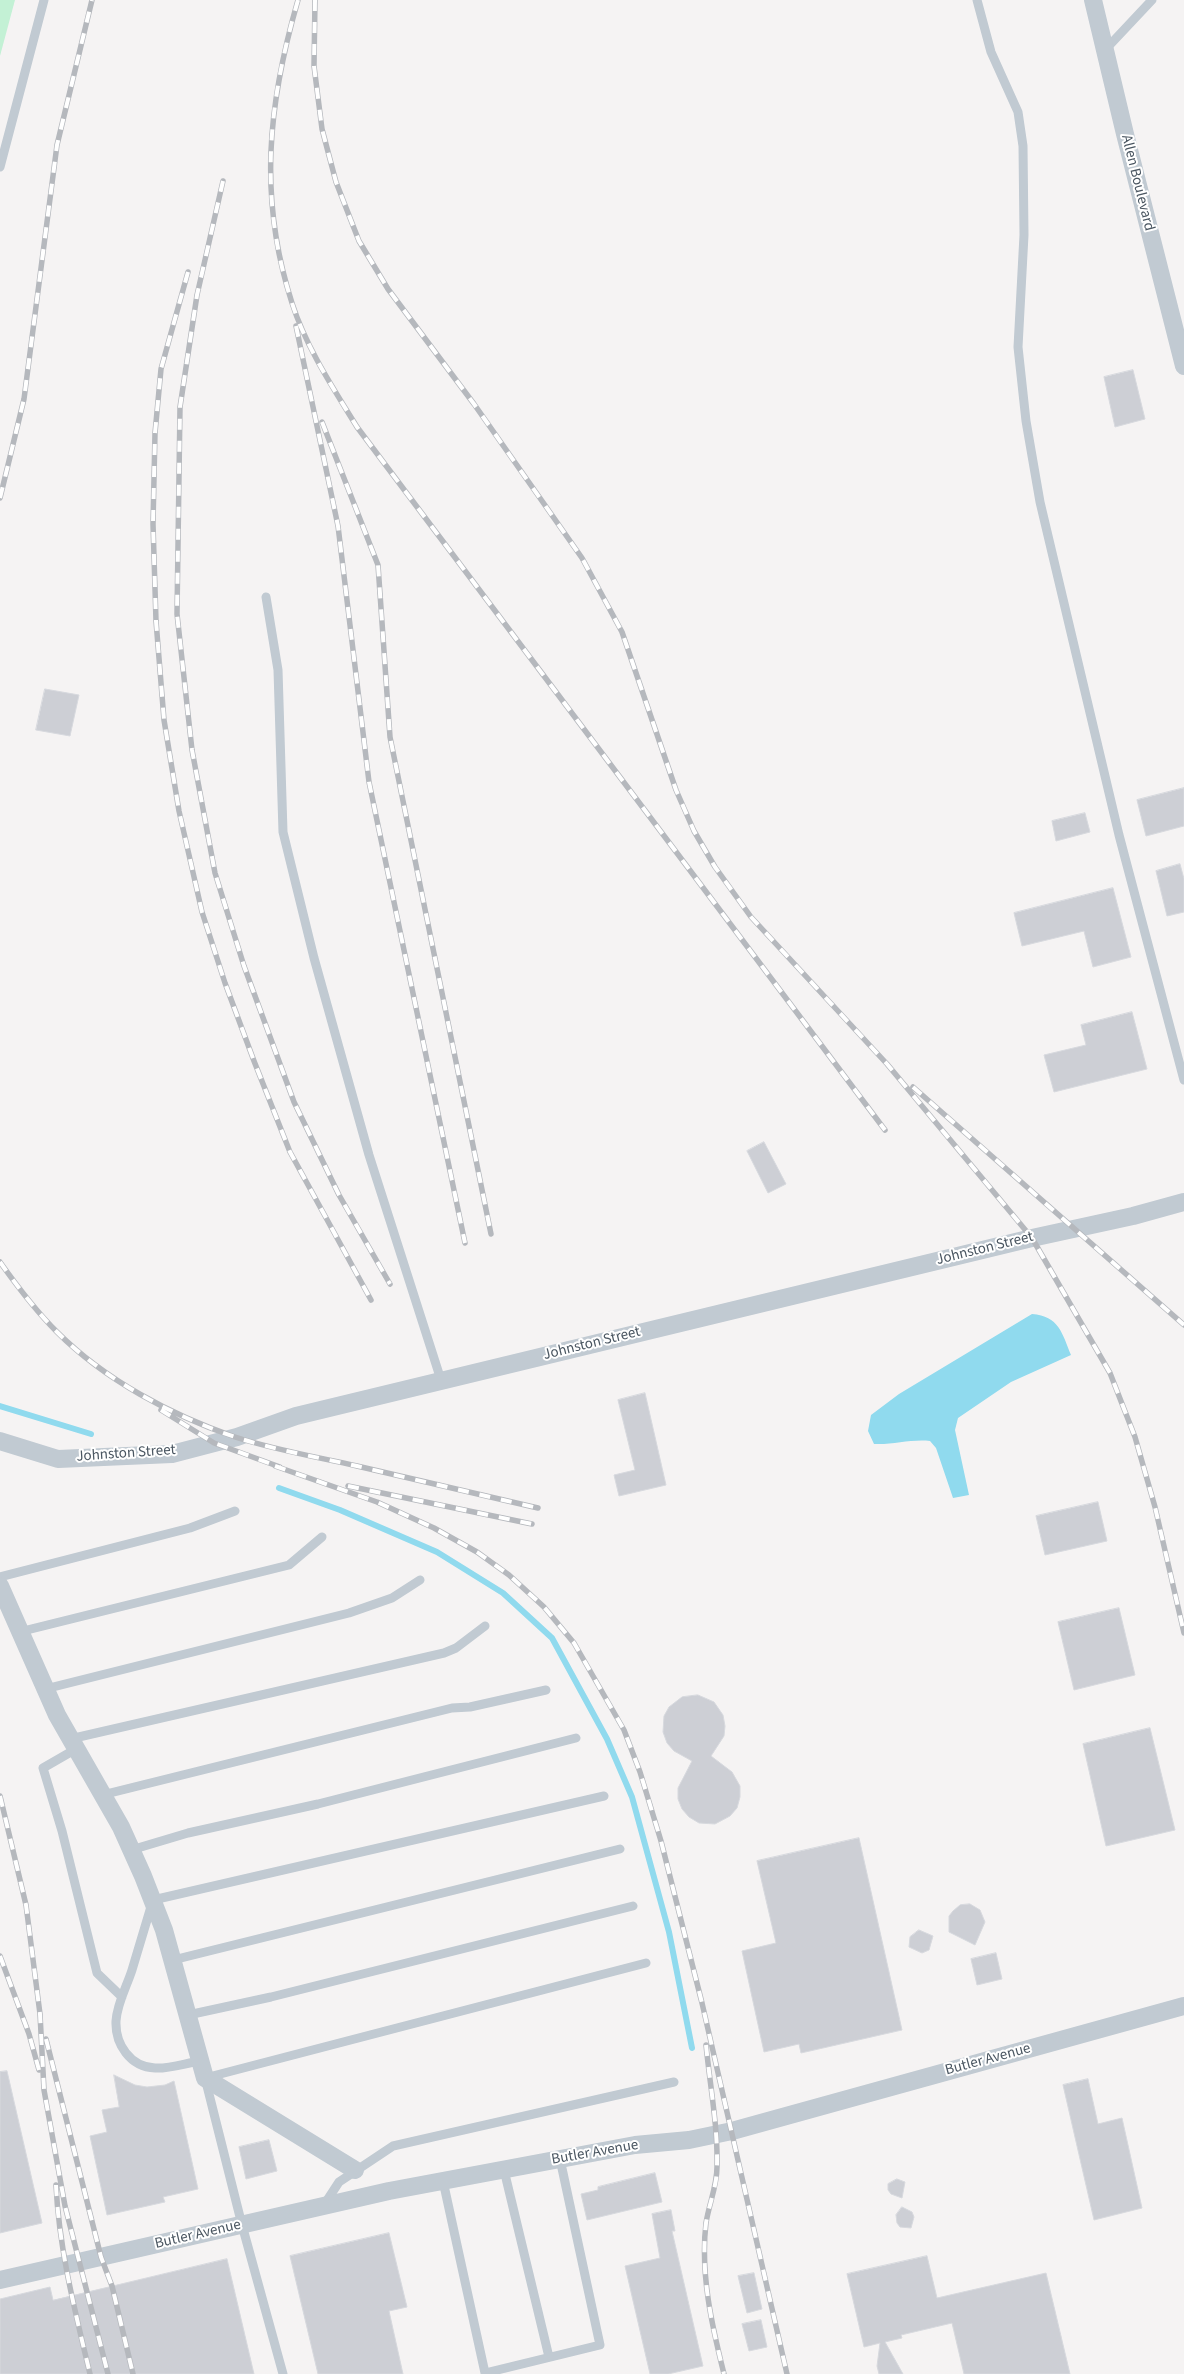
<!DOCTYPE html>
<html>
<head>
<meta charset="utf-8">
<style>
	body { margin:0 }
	canvas { display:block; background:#f5f3f3 }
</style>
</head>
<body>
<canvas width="1184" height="2374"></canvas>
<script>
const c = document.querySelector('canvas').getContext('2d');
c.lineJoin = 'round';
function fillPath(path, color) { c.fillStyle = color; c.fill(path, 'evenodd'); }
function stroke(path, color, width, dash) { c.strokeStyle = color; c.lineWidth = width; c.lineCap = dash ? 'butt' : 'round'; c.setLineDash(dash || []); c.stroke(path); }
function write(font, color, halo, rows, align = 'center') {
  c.font = font + ' "Source Sans 3",sans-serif'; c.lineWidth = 4; c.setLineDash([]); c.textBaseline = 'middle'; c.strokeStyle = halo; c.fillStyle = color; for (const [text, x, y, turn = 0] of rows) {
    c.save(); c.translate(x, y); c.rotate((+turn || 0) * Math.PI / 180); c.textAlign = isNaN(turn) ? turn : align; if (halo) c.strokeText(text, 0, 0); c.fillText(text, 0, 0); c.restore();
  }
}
const green = new Path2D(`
	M0,0H15L0,56Z`);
const water = new Path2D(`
	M1032,1314C1059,1316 1062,1333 1071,1355L1011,1382L958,1418L955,1430L969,1495L953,1498L936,1448L930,1441C911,1439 893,1445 874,1444L868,1431L871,1415L899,1394Z`);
const stream = new Path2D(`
	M0,1406L91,1434
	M279,1488L340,1510L437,1552L503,1593L552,1638L607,1739L632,1797L669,1932L692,2048`);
const building = new Path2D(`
	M1133,370L1145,419L1115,427L1104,377Z
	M45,689L79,695L70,736L36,730Z
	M1184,788V826L1146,836L1137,800Z
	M1085,813L1090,832L1056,841L1052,821Z
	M1180,864L1184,879V912L1167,916L1156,871Z
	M1113,888L1131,957L1093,967L1084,931L1022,946L1014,913Z
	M1132,1012L1147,1069L1054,1092L1044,1055L1086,1045L1081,1025Z
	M764,1142L786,1184L768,1193L747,1151Z
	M645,1393L666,1485L619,1496L614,1475L635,1470L618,1400Z
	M1098,1502L1107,1541L1045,1555L1036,1516Z
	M1119,1608L1135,1675L1074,1690L1058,1622Z
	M698,1695L714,1702L723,1715L725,1726L724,1736L711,1756L732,1772L740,1786V1797L737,1808L730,1816L715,1824L699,1823L689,1817L682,1809L678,1799V1788L692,1761L674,1751L667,1743L663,1732L664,1716L669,1707L682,1697Z
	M1150,1728L1175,1830L1106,1846L1083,1744Z
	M859,1838L902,2030L801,2053L799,2044L764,2052L742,1951L776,1943L757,1861Z
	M970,1904L980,1910L985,1922L975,1945L949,1932V1916L953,1911L960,1905Z
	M919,1930L933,1936L929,1950L922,1953L909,1947L910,1937Z
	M996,1953L1002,1979L977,1985L971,1959Z
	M7,2071L42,2223L0,2233V2072Z
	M114,2075L135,2085L147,2087L165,2085L174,2081L198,2189L163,2197L165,2202L107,2215L90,2136L107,2132L102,2110L119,2107Z
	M1088,2079L1098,2124L1122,2118L1142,2208L1094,2220L1063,2085Z
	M269,2140L277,2171L246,2179L239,2147Z
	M655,2173L662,2202L587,2220L581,2194L598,2190V2187Z
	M897,2179L905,2182L902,2198L891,2194L888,2190V2184Z
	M902,2207L912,2212L914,2217L911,2228L900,2227L897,2223L896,2215Z
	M671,2210L675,2231H672L703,2366L668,2374H650L625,2266L660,2258L652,2214Z
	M389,2233L407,2307L389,2311L403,2374H318L290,2256Z
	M927,2256L937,2298L1046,2273L1070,2374H964L952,2323L901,2335L902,2338L885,2342L903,2374H879L877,2366L880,2343L864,2347L847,2274Z
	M227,2259L254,2374H0V2299L50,2287L53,2300Z
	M754,2273L762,2309L747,2313L738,2276Z
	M761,2320L767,2347L749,2351L742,2324Z`);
const service = new Path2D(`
	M977,0L991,52L1018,112L1023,146L1024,235L1018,347L1026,421L1040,502L1119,835L1184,1080
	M1105,50L1152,0
	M0,167L44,0
	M266,597L278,670L283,832L314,958L369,1155L441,1380
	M0,1577L190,1528L235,1511
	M19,1632L289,1565L322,1537
	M45,1689L349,1613L392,1598L420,1580
	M70,1739L444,1653L456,1648L485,1626
	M76,1749L43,1768L62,1831L97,1973L122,1997
	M102,1795L452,1708L470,1707L546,1690
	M131,1850L188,1833L318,1804L576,1738
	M173,1960L620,1849
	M188,2015L271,1997L633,1906
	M200,2061C186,2063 169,2069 155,2068C130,2067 115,2044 116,2021C117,2003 127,1986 132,1970C139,1947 146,1923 153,1900L604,1796
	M504,2170L549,2357
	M443,2181L485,2373L600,2345L560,2159
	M324,2205L339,2182L393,2146L674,2082
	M283,2374L242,2225L205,2078L646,1963`);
const minor = new Path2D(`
	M1093,0L1125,134L1184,366
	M0,1441L58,1459L172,1454L237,1437L296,1416L1032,1238L1133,1216L1184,1202
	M0,1586L57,1715L121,1827L143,1876L164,1930L205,2078L355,2170
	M0,2280L389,2191L635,2145L689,2140L732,2131L1184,2006`);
const rail = new Path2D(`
	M298,0C268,104 258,198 292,303C306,347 333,388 357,427L885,1130
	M315,0L314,66L322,129L336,182L359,241L388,289L474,404L582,558L622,632L676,790L694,831L715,867L751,917L887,1064L1032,1238L1110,1373L1135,1437L1155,1507L1184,1633
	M223,181L197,295L180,407L177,614L192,750L215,873L244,966L294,1102L339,1195L390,1284
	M188,272L161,369L155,433L153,524L156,621L164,720L179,811L202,912L225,983L254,1061L290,1152L371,1300
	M296,326L338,526L369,782L465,1243
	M322,422L378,565L390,737L491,1234
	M0,498L24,399L57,145L92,0
	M913,1087L1184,1325
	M0,1262C17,1286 36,1311 57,1332C105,1380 171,1415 235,1437C275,1450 317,1457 357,1466C417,1480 477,1494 538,1508
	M161,1410L214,1443L280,1467
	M275,1466L377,1502L434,1528L477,1552L509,1575L544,1607L574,1643L624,1730L640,1772L661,1841L702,2003L787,2374
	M348,1486L532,1524
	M0,1796L26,1905L40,2014L44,2090L65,2206L108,2374
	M0,1956L29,2034L39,2070
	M46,2039L101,2257L112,2286L133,2374
	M706,2045C710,2086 718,2126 717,2167C717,2186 709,2204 706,2223C700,2274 712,2326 724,2374
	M56,2185C59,2249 75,2311 90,2374`);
const streetNames = [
	["Allen Boulevard",1137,183,76],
	["Johnston Street",985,1249,-14],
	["Johnston Street",592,1344,-14],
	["Johnston Street",126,1454,-4],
	["Butler Avenue",988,2060,-15],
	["Butler Avenue",595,2153,-10],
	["Butler Avenue",198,2235,-13]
];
fillPath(green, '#c3f1d5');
fillPath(water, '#90daee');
stroke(stream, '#90daee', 6);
fillPath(building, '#cdcfd5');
stroke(building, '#d7d9de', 1);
stroke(service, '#c1cad2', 9);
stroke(minor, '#c1cad2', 18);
stroke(rail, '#b5b8bd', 5.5);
stroke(rail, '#fff', 4, [11]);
write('15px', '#4a5661', '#fff', streetNames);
</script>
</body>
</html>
